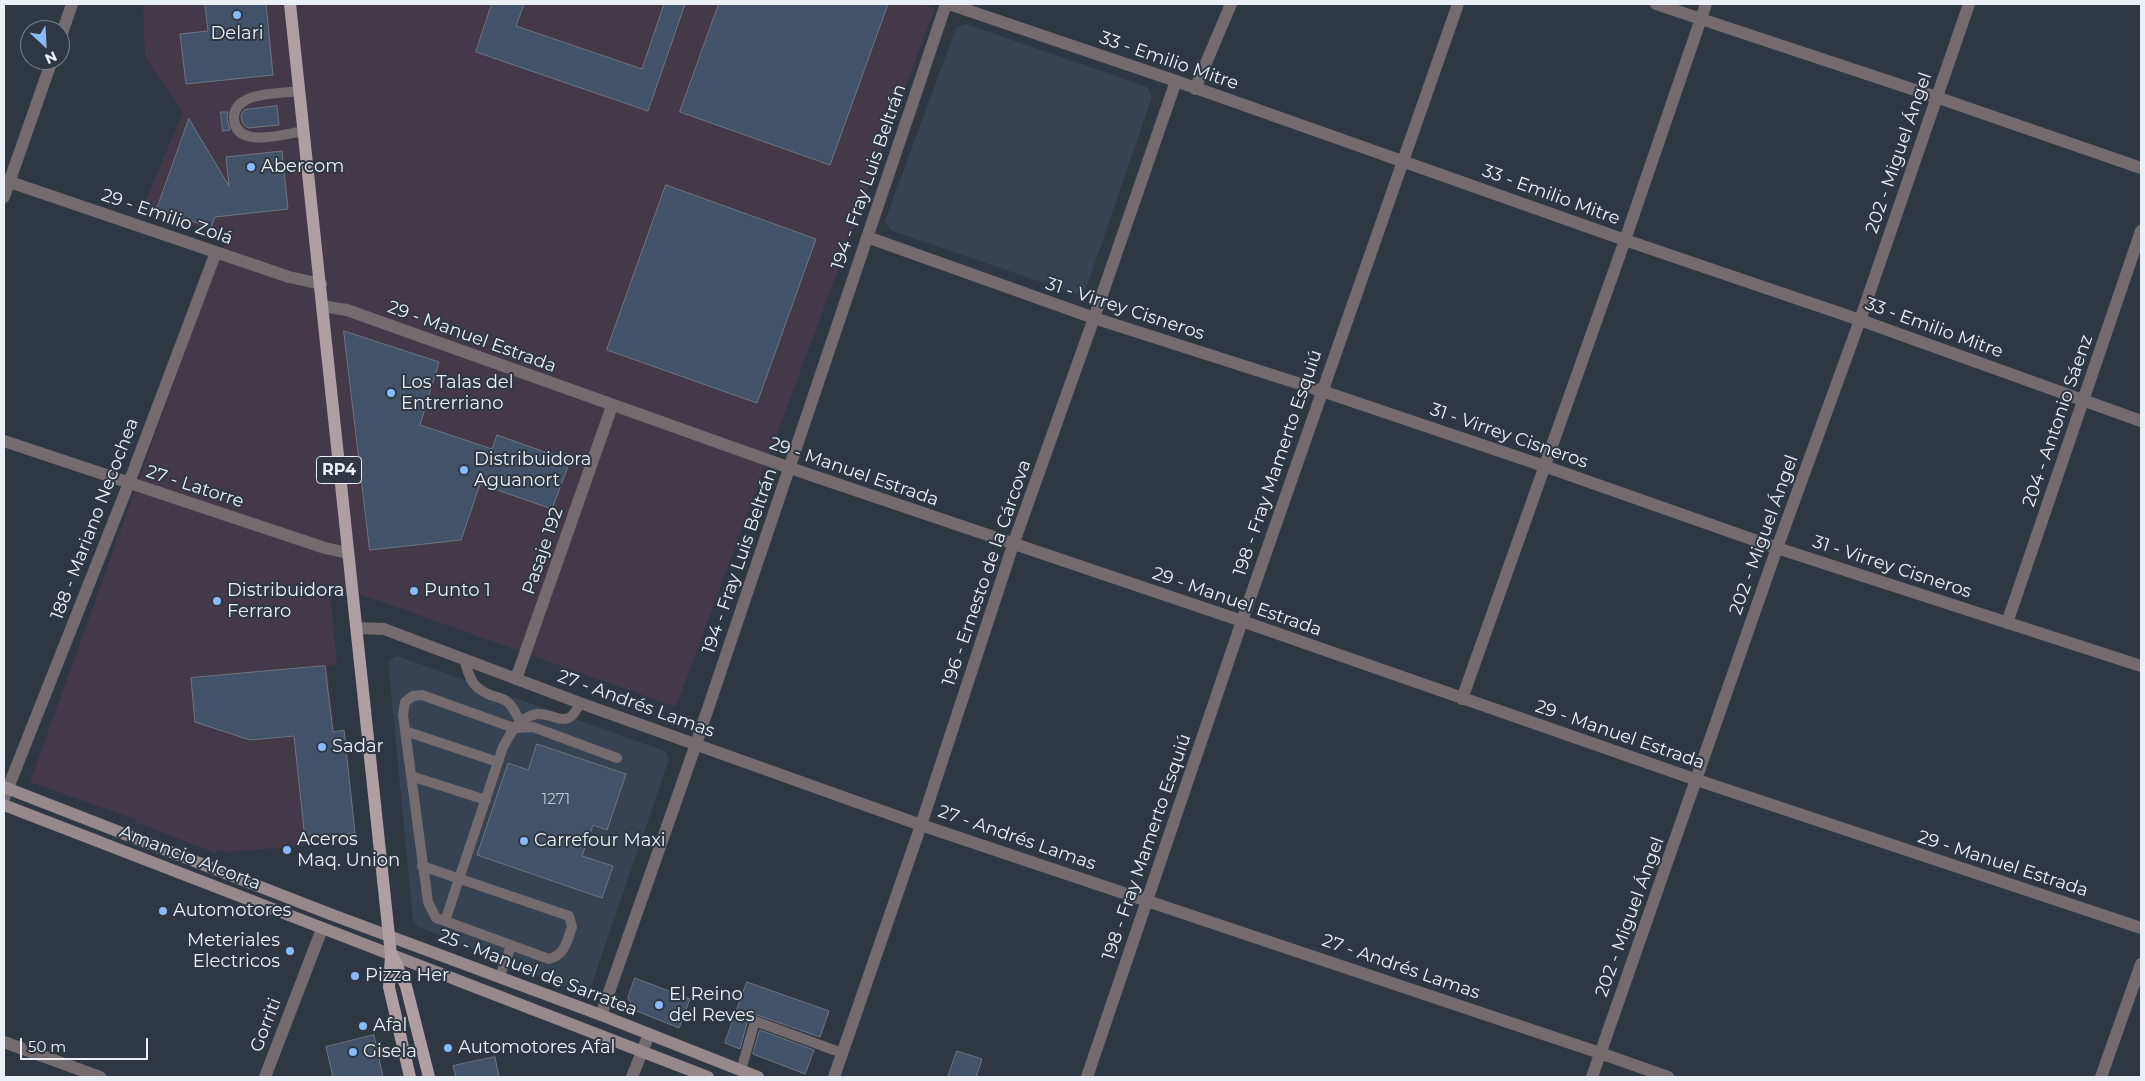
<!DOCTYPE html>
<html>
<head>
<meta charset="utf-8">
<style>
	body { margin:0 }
	#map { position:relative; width:2145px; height:1081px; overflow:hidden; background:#2f3742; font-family:Montserrat,sans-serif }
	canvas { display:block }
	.frame { position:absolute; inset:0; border:5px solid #ebf0f7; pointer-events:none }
	.north { position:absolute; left:20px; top:20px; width:50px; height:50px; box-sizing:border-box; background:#2f3742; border:1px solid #7a818a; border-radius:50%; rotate:155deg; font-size:14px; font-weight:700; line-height:20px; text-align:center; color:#ebf0f7 }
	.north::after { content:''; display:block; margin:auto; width:18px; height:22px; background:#89bafc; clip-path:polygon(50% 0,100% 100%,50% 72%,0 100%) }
	.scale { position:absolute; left:20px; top:1038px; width:128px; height:22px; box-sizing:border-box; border:2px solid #ebf0f7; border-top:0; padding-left:6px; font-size:15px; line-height:18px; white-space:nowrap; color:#ebf0f7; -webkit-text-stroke:4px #2f3742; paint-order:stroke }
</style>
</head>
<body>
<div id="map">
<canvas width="2145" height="1081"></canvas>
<div class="frame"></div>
<div class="north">N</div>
<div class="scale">50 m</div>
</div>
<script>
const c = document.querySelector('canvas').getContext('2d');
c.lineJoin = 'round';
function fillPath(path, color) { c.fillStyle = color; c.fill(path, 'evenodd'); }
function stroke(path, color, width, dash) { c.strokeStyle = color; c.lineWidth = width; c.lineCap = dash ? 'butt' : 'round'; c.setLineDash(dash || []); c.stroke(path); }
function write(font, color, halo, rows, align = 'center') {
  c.font = font + ' Montserrat,sans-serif'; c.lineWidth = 4; c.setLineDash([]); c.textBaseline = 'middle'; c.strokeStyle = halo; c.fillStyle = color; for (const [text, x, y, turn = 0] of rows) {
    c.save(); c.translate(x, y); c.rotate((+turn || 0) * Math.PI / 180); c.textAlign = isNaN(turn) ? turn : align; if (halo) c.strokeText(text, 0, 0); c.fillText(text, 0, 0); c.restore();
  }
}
const built = new Path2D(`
	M966,24L1147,87L1152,97L1086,289L1076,294L890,230L885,221L956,28Z
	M397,656L665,751L669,760L590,989L581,993L419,927L413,921L388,661Z`);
const industrial = new Path2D(`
	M143,4H921L935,8L676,707L329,583L337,664L327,666L348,842L228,852L217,849L216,853L135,822V819L30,782L226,238L142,209L183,112L145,57Z`);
const building = new Path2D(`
	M217,4H266L273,75L186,84L180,34L208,31L205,5Z
	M492,4H524L516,26L642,69L664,4H685L648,111L476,52Z
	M719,4H888L830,165L680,112Z
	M277,106L279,125L248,128L243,124L241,116L244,110Z
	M221,112H228L227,119L230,130L223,131Z
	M189,119L229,186L226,157L282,151L288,209L215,217L211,228L157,209Z
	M666,185L816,239L757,403L607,350Z
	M344,331L439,362L420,425L492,449L497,435L570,461L552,509L480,484L461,540L370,550Z
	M325,666L333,732L344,730L355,833L305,839L294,736L250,740L195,722L191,678Z
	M537,744L626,774L607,830L593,825L582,856L613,866L602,898L477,855L508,763L528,770Z
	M635,978L690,999L679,1028L634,1010L628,998Z
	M747,982L829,1011L820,1037L754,1014L748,1019L740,1049L725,1043Z
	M760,1030L814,1050L805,1074L753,1054Z
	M374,1035L383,1077H333L326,1047Z
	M957,1051L982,1059L976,1077H948Z
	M495,1057L499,1077H456L453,1066Z`);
const service = new Path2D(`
	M299,91C285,93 258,93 246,100C238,104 234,110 234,118C235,150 285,134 304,131
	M464,659C467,668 469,680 477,687C497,705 505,687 520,722
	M405,731L498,762
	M411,776L486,800
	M422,866L569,916L572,927C567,941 565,955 549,959L445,921L503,747L514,728L533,727L617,758
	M445,921L436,918L428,902L403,715L405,702L413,696L422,695L514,728C520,722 529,715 537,714C557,713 567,732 580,703
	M500,976L511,946
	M741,1070L755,1021L842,1053`);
const minor = new Path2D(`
	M949,4L1176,81L1625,240L1860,320L2141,421
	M1656,4L1936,97L2141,168
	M60,39L72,4
	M1195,89L1231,4
	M4,180L289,277L321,284
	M4,197L52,60
	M867,237L1094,318L1322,391L1544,466L1777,548L2141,666
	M322,306L347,310L790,468L1242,621L1697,780L2141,928
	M4,441L325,548L348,553
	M2007,623L2141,231
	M358,628L384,629L580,703L921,825L1600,1053L1668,1077
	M516,679L612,406
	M1462,699L1625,240L1706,4
	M4,798L129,483L216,252
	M601,1015L696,744L946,4
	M4,1042L100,1077
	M265,1077L322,929
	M632,1077L649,1034
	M834,1077L921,825L1013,545L1094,318L1176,81
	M1087,1077L1242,621L1458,4
	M1592,1077L1777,548L1860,320L1969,4
	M2101,1077L2141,964`);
const secondary = new Path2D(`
	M4,787L330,914L601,1015L758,1077
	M4,805L708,1077`);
const primary = new Path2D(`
	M290,4L391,955L389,987L410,1077
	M393,957L406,986L429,1077`);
const markers = [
	[237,15,5,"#89bafc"],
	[251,167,5,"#89bafc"],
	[391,393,5,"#89bafc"],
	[464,470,5,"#89bafc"],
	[414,591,5,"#89bafc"],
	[217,601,5,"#89bafc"],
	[322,747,5,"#89bafc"],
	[524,841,5,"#89bafc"],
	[287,850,5,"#89bafc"],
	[163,911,5,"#89bafc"],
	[290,951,5,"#89bafc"],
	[355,976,5,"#89bafc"],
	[659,1005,5,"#89bafc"],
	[363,1026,5,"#89bafc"],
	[448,1048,5,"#89bafc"],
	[353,1052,5,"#89bafc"]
];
const numberNames = [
	["1271",556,800]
];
const shields = [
	[339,470,45]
];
const shieldNames = [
	["RP4",339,470]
];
const poiNames = [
	["Delari",237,34,"center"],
	["Abercom",261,167],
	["Los Talas del",401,383],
	["Entrerriano",401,404],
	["Distribuidora",474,460],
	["Aguanort",474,481],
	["Distribuidora",227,591],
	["Ferraro",227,612],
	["Punto 1",424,591],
	["Sadar",332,747],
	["Aceros",297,840],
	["Maq. Union",297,861],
	["Carrefour Maxi",534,841],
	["Automotores",173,911],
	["Meteriales",280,941,"right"],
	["Electricos",280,962,"right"],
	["Pizza Her",365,976],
	["El Reino",669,995],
	["del Reves",669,1016],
	["Afal",373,1026],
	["Automotores Afal",458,1048],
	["Gisela",363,1052]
];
const streetNames = [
	["33 - Emilio Mitre",1169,61,19],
	["202 - Miguel Ángel",1899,153,-71],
	["194 - Fray Luis Beltrán",869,177,-71],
	["33 - Emilio Mitre",1551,195,20],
	["29 - Emilio Zolá",167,217,19],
	["31 - Virrey Cisneros",1125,309,18],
	["33 - Emilio Mitre",1934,328,20],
	["29 - Manuel Estrada",472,337,20],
	["204 - Antonio Sáenz",2058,421,-71],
	["31 - Virrey Cisneros",1509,436,19],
	["198 - Fray Mamerto Esquiú",1278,463,-71],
	["29 - Manuel Estrada",854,472,19],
	["27 - Latorre",195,487,18],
	["188 - Mariano Necochea",95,519,-69],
	["202 - Miguel Ángel",1764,535,-70],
	["Pasaje 192",543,551,-71],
	["194 - Fray Luis Beltrán",740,561,-71],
	["31 - Virrey Cisneros",1892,567,18],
	["196 - Ernesto de la Cárcova",987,573,-71],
	["29 - Manuel Estrada",1237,602,19],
	["27 - Andrés Lamas",636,704,20],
	["29 - Manuel Estrada",1620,735,19],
	["27 - Andrés Lamas",1017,838,19],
	["198 - Fray Mamerto Esquiú",1147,847,-71],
	["Amancio Alcorta",190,858,21],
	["29 - Manuel Estrada",2003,864,18],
	["202 - Miguel Ángel",1630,917,-70],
	["27 - Andrés Lamas",1401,967,19],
	["25 - Manuel de Sarratea",538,973,21],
	["Gorriti",266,1025,-69]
];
fillPath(built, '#374352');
fillPath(industrial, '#443948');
fillPath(building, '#425268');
stroke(building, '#6d7683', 1);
stroke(service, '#736b6d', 10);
stroke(minor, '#736b6d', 12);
stroke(secondary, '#95898b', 12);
stroke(primary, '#af9fa2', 12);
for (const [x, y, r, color] of markers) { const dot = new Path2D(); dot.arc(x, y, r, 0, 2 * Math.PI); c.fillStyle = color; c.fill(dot); stroke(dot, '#2f3742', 2); }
write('15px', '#c1c8d3', null, numberNames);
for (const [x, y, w] of shields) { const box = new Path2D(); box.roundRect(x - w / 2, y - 13.5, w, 27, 4); c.fillStyle = '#2f3742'; c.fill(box); stroke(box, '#ebf0f7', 1); }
write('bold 16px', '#ebf0f7', null, shieldNames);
write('18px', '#ebf0f7', '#2f3742', poiNames, 'left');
write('18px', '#ebf0f7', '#2f3742', streetNames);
</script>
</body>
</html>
